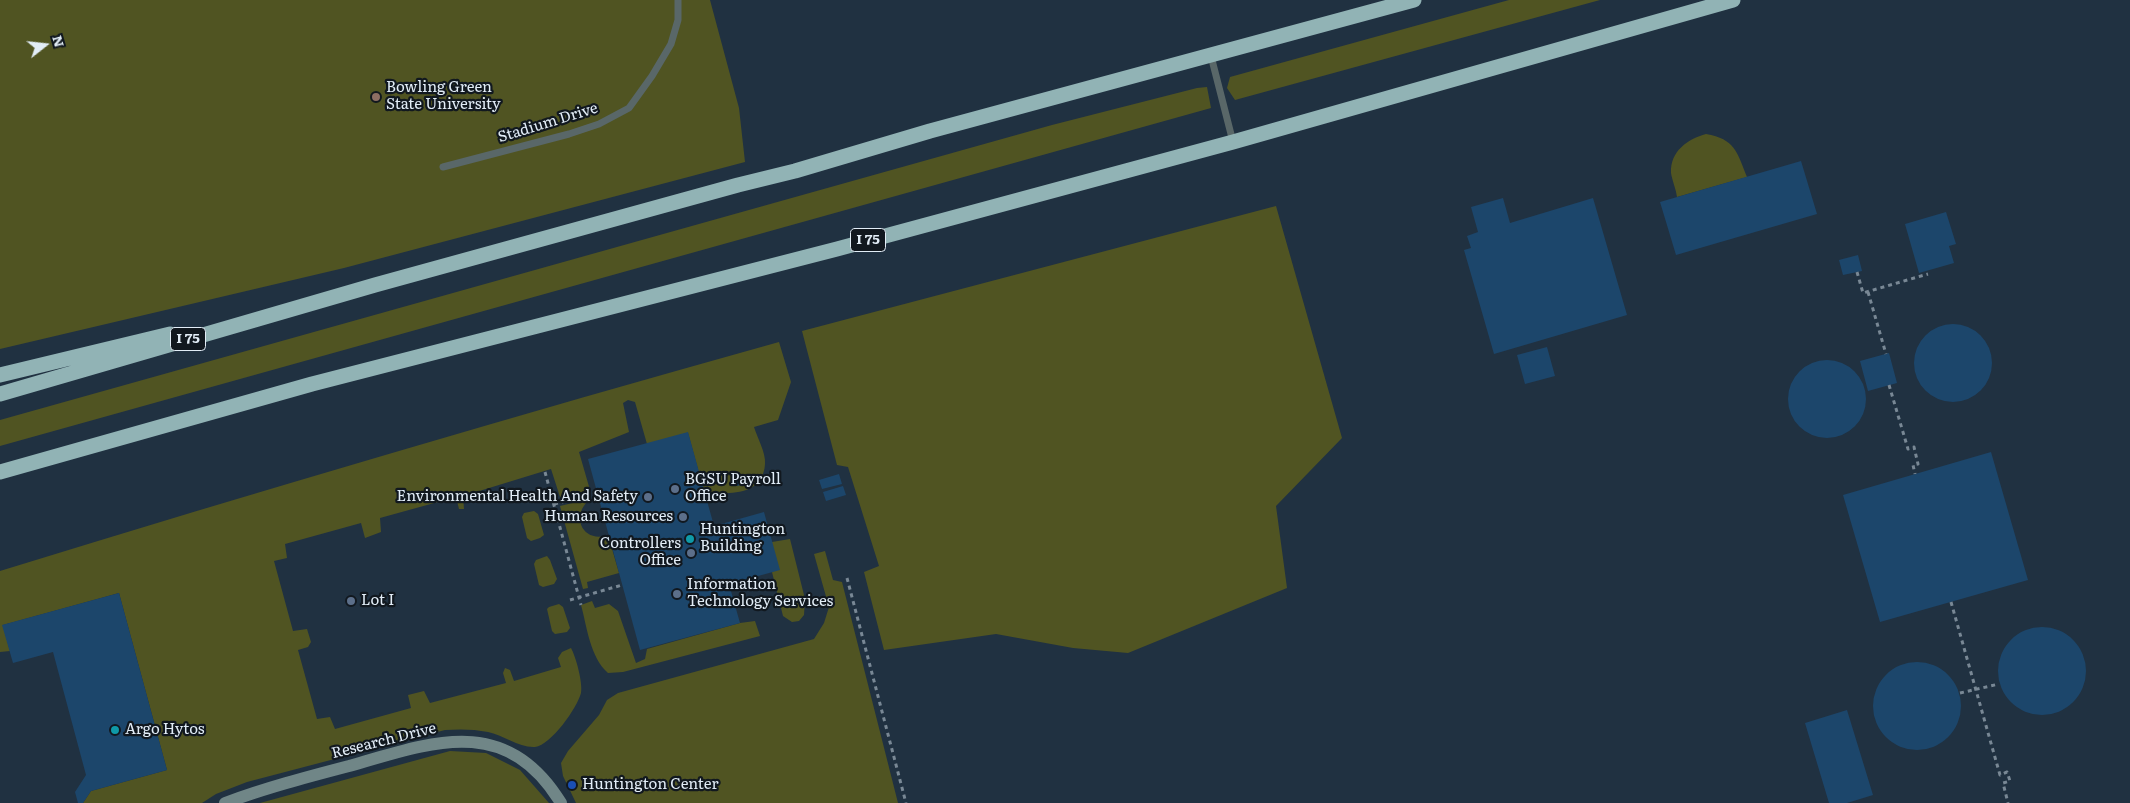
<!DOCTYPE html>
<html>
<head>
<meta charset="utf-8">
<style>
	body { margin:0 }
	#map { position:relative; width:2130px; height:803px; overflow:hidden; background:#203141; font-family:Literata,serif }
	canvas { display:block }
	.north { position:absolute; left:20px; top:20px; width:50px; height:50px; -webkit-text-stroke:4px #11181f; paint-order:stroke; rotate:74deg; font-size:14px; font-weight:700; line-height:20px; text-align:center; color:#e2edf7 }
	.north::after { content:''; display:block; margin:auto; width:18px; height:22px; background:#e2edf7; clip-path:polygon(50% 0,100% 100%,50% 72%,0 100%) }
</style>
</head>
<body>
<div id="map">
<canvas width="2130" height="803"></canvas>
<div class="north">N</div>
</div>
<script>
const c = document.querySelector('canvas').getContext('2d');
c.lineJoin = 'round';
function fillPath(path, color) { c.fillStyle = color; c.fill(path, 'evenodd'); }
function stroke(path, color, width, dash) { c.strokeStyle = color; c.lineWidth = width; c.lineCap = dash ? 'butt' : 'round'; c.setLineDash(dash || []); c.stroke(path); }
function write(font, color, halo, rows, align = 'center') {
  c.font = font + ' Literata,serif'; c.lineWidth = 4.5; c.setLineDash([]); c.textBaseline = 'middle'; c.strokeStyle = halo; c.fillStyle = color; for (const [text, x, y, turn = 0] of rows) {
    c.save(); c.translate(x, y); c.rotate((+turn || 0) * Math.PI / 180); c.textAlign = isNaN(turn) ? turn : align; if (halo) c.strokeText(text, 0, 0); c.fillText(text, 0, 0); c.restore();
  }
}
const green = new Path2D(`
	M0,0H710L739,108L745,162L344,268L0,349Z
	M1509,0H1600L1235,100L1227,88L1230,77Z
	M1207,87L1211,108L0,446V420L1052,125L1197,88Z
	M1706,134C1735,139 1737,152 1747,177L1677,197C1676,189 1672,180 1671,173C1670,151 1688,139 1706,134Z
	M1276,206L1342,438L1276,506L1287,588L1128,653L1073,648L996,634L884,650L864,572L879,566L848,467L837,465L802,331Z
	M779,342L791,382L778,420L754,427C757,437 766,453 765,464C763,496 728,495 704,491L688,433L647,444L635,402L628,400L623,403L629,432L579,452L590,490L560,497L551,469L463,496L464,509H459L456,497L380,518L381,532L365,538L361,523L285,544L287,558L274,561L293,631L307,629L311,642L308,647L298,650L317,719L330,717L335,729L411,708L408,695L424,691L430,703L506,683L503,673L505,668L510,670L514,681L561,667L558,658L562,652L571,648C576,657 583,683 581,693C577,708 551,745 535,747C519,748 503,735 488,732C474,729 459,729 445,730L247,782L216,794L202,803H83L91,791L167,770L119,593L3,625L10,651L0,652V571C259,491 518,415 779,342Z
	M581,501L586,503C571,521 586,543 608,535L619,573L587,582L588,588L583,589L560,506Z
	M534,511L538,514L544,535L540,538L531,541L527,538L522,517L524,513Z
	M790,539L805,599L804,615L799,621L792,622L783,616L772,572V542Z
	M825,551L833,580L842,582L898,803H576L563,776L561,763L568,751L599,715L607,700L618,693L814,639L824,623L829,607L814,554Z
	M547,556L550,560L557,579L554,584L543,587L539,585L534,564L536,560Z
	M592,601L595,608L609,604L618,611L636,663L645,659L647,649L740,623L755,621L760,636L623,672L608,673C590,657 587,627 581,605Z
	M559,604L563,607L570,628L567,632L555,634L552,631L547,609L549,607Z
	M450,751L486,753L520,770L549,803H260Z`);
const building = new Path2D(`
	M1801,161L1817,214L1676,255L1660,202Z
	M1503,198L1510,223L1593,198L1627,315L1494,354L1464,250L1471,248L1467,236L1478,232L1471,207Z
	M1946,212L1956,244L1949,246L1954,263L1919,273L1905,224Z
	M1858,255L1862,271L1843,275L1839,260Z
	M1914 363a39 39 0 1 1 78 0a39 39 0 1 1-78 0Z
	M1547,347L1555,376L1525,384L1517,355Z
	M1889,353L1897,383L1868,391L1860,361Z
	M1788 399a39 39 0 1 1 78 0a39 39 0 1 1-78 0Z
	M688,432L714,526L764,512L780,570L729,584L740,623L640,650L588,459Z
	M1991,452L2028,580L1880,622L1843,495Z
	M839,474L842,484L822,489L819,480Z
	M746,477L748,483L737,486L735,480Z
	M843,486L846,495L826,501L823,492Z
	M119,593L167,770L91,791L83,803H78L75,792L86,775L53,652L13,663L2,625Z
	M1998 671a44 44 0 1 1 88 0a44 44 0 1 1-88 0Z
	M1873 706a44 44 0 1 1 88 0a44 44 0 1 1-88 0Z
	M1847,710L1873,795L1847,803H1829L1805,723Z`);
const path = new Path2D(`
	M1857,272L1863,293L1928,274
	M1868,292L1886,354
	M1889,385L1908,449L1914,447L1918,464L1913,465L1915,474
	M545,472L581,605
	M586,495L590,501
	M554,504L597,493
	M847,578L906,803
	M570,600L622,585
	M1951,602L2000,775L2007,772L2010,781L2003,783L2008,803
	M1960,693L1999,684`);
const lane = new Path2D(`
	M1211,56L1233,142
	M443,167L569,134L599,124L629,108L652,76L671,44L678,20V0`);
const secondary = new Path2D(`
	M225,803C265,788 307,777 349,766C432,742 506,713 561,803`);
const highway = new Path2D(`
	M0,375L170,334
	M0,394L375,285L738,185L795,171L930,131L1414,0
	M0,472L312,384L837,249L1233,142L1733,0`);
const markers = [
	[376,97,5,"#8d6e63"],
	[675,489,5,"#5c6f8a"],
	[648,497,5,"#5c6f8a"],
	[683,517,5,"#5c6f8a"],
	[690,539,5,"#0f9aa8"],
	[691,553,5,"#5c6f8a"],
	[677,594,5,"#5c6f8a"],
	[351,601,5,"#5c6f8a"],
	[115,730,5,"#0f9aa8"],
	[572,785,5,"#1a4fb4"]
];
const shields = [
	[868,240,35],
	[188,339,35]
];
const shieldNames = [
	["I 75",868,240],
	["I 75",188,339]
];
const poiNames = [
	["Bowling Green",386,88],
	["State University",386,105],
	["BGSU Payroll",685,480],
	["Office",685,497],
	["Environmental Health And Safety",638,497,"right"],
	["Human Resources",673,517,"right"],
	["Huntington",700,530],
	["Building",700,547],
	["Controllers",681,544,"right"],
	["Office",681,561,"right"],
	["Information",687,585],
	["Technology Services",687,602],
	["Lot I",361,601],
	["Argo Hytos",125,730],
	["Huntington Center",582,785]
];
const streetNames = [
	["Stadium Drive",548,123,-17],
	["Research Drive",384,741,-14]
];
fillPath(green, '#505422');
fillPath(building, '#1c466b');
stroke(path, '#798895', 3, [4, 4]);
stroke(lane, '#596768', 7);
stroke(secondary, '#708687', 12);
stroke(highway, '#91b3b5', 15);
for (const [x, y, r, color] of markers) { const dot = new Path2D(); dot.arc(x, y, r, 0, 2 * Math.PI); c.fillStyle = color; c.fill(dot); stroke(dot, '#11181f', 2); }
for (const [x, y, w] of shields) { const box = new Path2D(); box.roundRect(x - w / 2, y - 11.5, w, 23, 4); c.fillStyle = '#11181f'; c.fill(box); stroke(box, '#e2edf7', 1); }
write('bold 14px', '#e2edf7', null, shieldNames);
write('15px', '#e2edf7', '#11181f', poiNames, 'left');
write('15px', '#e2edf7', '#11181f', streetNames);
</script>
</body>
</html>
